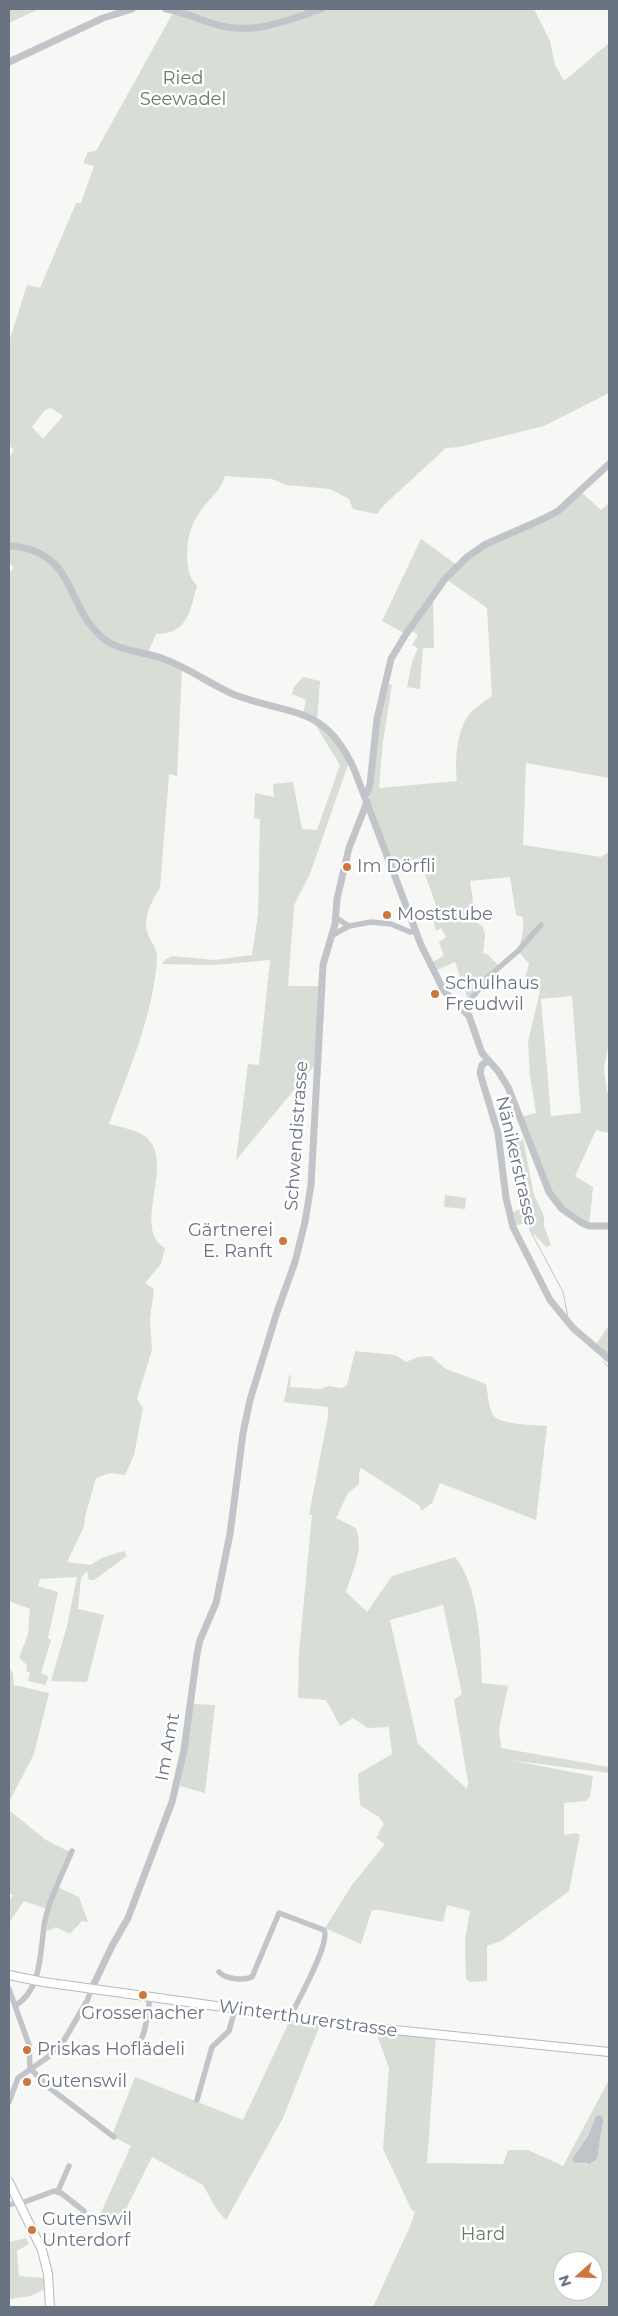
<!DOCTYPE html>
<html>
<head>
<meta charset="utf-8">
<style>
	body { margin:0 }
	#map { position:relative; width:618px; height:2316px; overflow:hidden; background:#f7f7f5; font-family:Montserrat,sans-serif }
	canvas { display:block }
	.frame { position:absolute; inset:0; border:10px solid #6a7382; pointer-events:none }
	.north { position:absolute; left:553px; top:2251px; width:50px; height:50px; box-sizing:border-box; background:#fff; border:1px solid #c3c7cd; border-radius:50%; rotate:250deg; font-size:14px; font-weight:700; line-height:20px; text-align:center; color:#6a7382 }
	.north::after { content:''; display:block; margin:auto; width:18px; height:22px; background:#ce763e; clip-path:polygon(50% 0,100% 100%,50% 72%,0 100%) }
</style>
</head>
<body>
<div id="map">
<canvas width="618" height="2316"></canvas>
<div class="frame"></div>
<div class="north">N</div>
</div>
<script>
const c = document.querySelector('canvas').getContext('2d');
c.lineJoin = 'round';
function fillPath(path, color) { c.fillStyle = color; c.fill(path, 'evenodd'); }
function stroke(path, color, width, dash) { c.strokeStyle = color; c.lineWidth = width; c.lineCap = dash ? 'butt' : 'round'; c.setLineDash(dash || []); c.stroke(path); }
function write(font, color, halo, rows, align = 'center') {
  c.font = font + ' Montserrat,sans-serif'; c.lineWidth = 5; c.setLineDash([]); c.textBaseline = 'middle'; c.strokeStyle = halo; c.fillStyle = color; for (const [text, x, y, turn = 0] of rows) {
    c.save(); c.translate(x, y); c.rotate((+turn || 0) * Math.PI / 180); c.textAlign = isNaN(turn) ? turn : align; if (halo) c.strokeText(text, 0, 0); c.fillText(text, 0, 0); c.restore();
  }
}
const green = new Path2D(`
	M9,9H39L9,23Z
	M166,9H534L550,41L555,65L564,81L609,43V393L544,426L459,447L446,448L385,504L377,514L353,509L349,499L330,489L286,485L272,479L225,476C221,489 213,496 205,505C192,520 187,537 187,556C188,568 188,576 197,586C190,610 188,634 156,634L148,653L182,667L177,776L169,774L160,888C153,897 143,919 147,931C149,940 158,948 157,959C153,1016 129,1070 109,1124C120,1127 137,1130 146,1137C176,1162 131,1229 165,1248L161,1264L145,1283L154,1289L150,1319L152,1350L137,1399L143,1408L134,1455L125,1475L110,1473L96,1478L85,1517L84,1527L67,1562L90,1565L104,1557L124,1551L127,1556L94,1580H89L87,1571L81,1578L78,1609L104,1615L87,1682L51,1681L67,1626L77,1577L40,1579L38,1586L58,1592L48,1638L51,1640L41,1673L48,1676L46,1685L28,1681L30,1673L26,1671L27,1665L19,1658L28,1634L30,1609L9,1601V573L14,568L9,562V457L14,450L9,445V342L27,285L40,288L76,203H81L94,166L83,163L88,152L96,151L174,11ZM51,408L63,416L43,439L32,427L45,410Z
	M580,491L601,510L609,503V778L526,763L523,845L601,857L609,852V1042L604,1069L607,1092L609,1093V1133L596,1130L575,1176L593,1187L589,1226L556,1202L520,1117L536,1113L530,1075L528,1042L540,991L522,987L529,964L518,951L523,932V917L516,915L510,877L470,881L476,922L483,927L485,935L483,953L487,954L499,966L469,1003L455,962L435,971L430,963L444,956L439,942L446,937L441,928L436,931L433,920L436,905L419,858L392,868L369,803V789L384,684L392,685L383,741L379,788L457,781C455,762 456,733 468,716C474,708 484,702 492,696L487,608L446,579L433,597L434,648H423L420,689L407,687L412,662L418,648L412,645L418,635L409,629L406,634L382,621L421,539L457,565L467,557L543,519ZM572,996L581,1113L551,1116L541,999Z
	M303,677L320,681L317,720L350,759L310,874L294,905L288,986H322L314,1066L236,1160L248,1064L259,1065L270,960L215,965L162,964L166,959L173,956L214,960L252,955L258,915L260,819L254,818L255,793L274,797L273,784L293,782L302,829L317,830L340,765L311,718L303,715L306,700L292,694L294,687Z
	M523,1139L534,1195L544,1216V1226L551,1245L546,1247L530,1230L527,1222L513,1227L509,1215L523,1207L515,1143Z
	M445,1195L466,1198L465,1209L444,1207Z
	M609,1325V1359L595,1346Z
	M355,1351L395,1355L406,1362L418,1357L431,1356L446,1369L486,1384C488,1392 488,1407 493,1415C500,1425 535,1425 547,1426L536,1520L440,1483L432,1503L421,1511L420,1506L361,1468L359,1472V1484L348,1493L336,1518L356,1528C364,1550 353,1570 346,1592L367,1612L392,1576L455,1557C479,1586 481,1646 482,1683L508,1686L499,1729L501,1748L609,1767V1773L509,1760L593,1776L590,1797L586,1801L564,1803V1835L576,1833L580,1835L569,1891L501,1941L487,1946V1981L470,1982L466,1979L465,1940L470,1911L447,1905L443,1922L380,1910H372L361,1944L325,1928L352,1885L385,1844L376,1838L384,1824L379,1817L360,1805L358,1774L392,1754L389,1727L368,1728L353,1718L340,1726L326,1700L298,1698L299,1653L312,1515H309L328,1416V1407L284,1402L289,1376L291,1374L290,1387L320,1389L329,1386L342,1388L347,1385ZM443,1605L462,1694L454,1700L468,1782L467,1789L418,1744L390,1620Z
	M9,1668L13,1673L14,1685L49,1693L34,1754L9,1802Z
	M193,1704L215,1705L205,1793L180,1786Z
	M9,1810L46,1840L70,1852L59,1888L79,1897L88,1922L82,1921L70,1934L56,1927L47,1931V1909L24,1901L9,1923V1901L13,1895L9,1893Z
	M328,2017L379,2024L609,2047V2052L436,2035L427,2163L503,2164L508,2150H528L563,2166L609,2080V2307H373L411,2224L415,2211H412L383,2149L389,2068L375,2029L325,2022ZM599,2115L602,2116C603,2129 599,2143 597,2157L587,2165L572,2160L588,2136L596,2116ZM563,2261H593V2291H563Z
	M290,2020L320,2025L283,2118L226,2220L217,2210L203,2185L152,2157L117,2227L98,2219L131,2146L114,2137L113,2133L135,2077L243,2120Z
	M26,2238L29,2244L17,2251L19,2276L44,2278L45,2289L30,2296L11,2299L9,2298V2242Z`);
const water = new Path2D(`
	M599,2115L602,2116L603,2120L597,2159L589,2164L574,2162L572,2159L588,2136L596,2116Z`);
const stream = new Path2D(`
	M530,1230L563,1292L568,1318
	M603,1361L609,1368`);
const minor = new Path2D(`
	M335,917L349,926
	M331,936L349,926L371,922L391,924L410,932L416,931
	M464,1009L487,978L518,951L541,925
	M219,1972C225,1979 244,1981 252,1977L279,1913L324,1930C331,1943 297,2002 290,2017
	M9,1989L29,2045L30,2068
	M16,2005C43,1989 40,1947 45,1920C50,1897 63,1873 72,1851
	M132,2053C147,2037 147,2017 150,1996
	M30,2068L47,2086L114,2137
	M197,2100L212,2047L229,2031L235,2009
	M9,2102L18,2078L48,2057L63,2042L87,2001L92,1988
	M58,2191L69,2166
	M19,2204L54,2191L61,2193L84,2211
	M9,2205L18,2202`);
const tertiary = new Path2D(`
	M166,9C183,12 198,19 214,24C253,36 285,21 321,9
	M9,62L103,18L132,9
	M9,546C81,550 63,614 110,643C126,652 147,652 164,659C189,668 211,685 235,695C292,716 325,705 354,769L421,945L444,991L469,1016L482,1053L498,1071L508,1087L549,1192L562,1209L582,1223L589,1226H609
	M364,795L367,793L370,784L377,719L391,659L406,634L445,579L467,557L486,544L543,519L558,511L609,464
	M487,1061L482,1065L480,1073L498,1133L506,1198L513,1227L550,1300L573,1328L609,1359
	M92,1988L112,1946L128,1918L172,1802L184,1750L197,1654L200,1640L216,1603L230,1534L243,1433L250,1400L277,1312L295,1262L305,1222L311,1185L323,965L335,924L337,899L349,848L367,802`);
const secondary = new Path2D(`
	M9,1975L43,1982L375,2028L609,2052
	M9,2182L42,2250L48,2274L50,2307`);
const markers = [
	[347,867,5,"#ce763e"],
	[387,915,5,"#ce763e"],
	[435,994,5,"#ce763e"],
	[283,1241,5,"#ce763e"],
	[143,1995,5,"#ce763e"],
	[27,2050,5,"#ce763e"],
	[27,2082,5,"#ce763e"],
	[32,2230,5,"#ce763e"]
];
const parkNames = [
	["Ried",183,79],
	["Seewadel",183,100],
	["Hard",483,2235]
];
const poiNames = [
	["Im Dörfli",357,867],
	["Moststube",397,915],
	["Schulhaus",445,984],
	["Freudwil",445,1005],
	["Gärtnerei",273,1231,"right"],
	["E. Ranft",273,1252,"right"],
	["Grossenacher",143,2014,"center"],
	["Priskas Hoflädeli",37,2050],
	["Gutenswil",37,2082],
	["Gutenswil",42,2220],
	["Unterdorf",42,2241]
];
const streetNames = [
	["Schwendistrasse",297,1136,-86],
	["Nänikerstrasse",516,1161,77],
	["Im Amt",168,1747,-80],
	["Winterthurerstrasse",308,2019,8]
];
fillPath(green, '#d8ddd6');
fillPath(water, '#bec4ca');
stroke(stream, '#bec4ca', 1);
stroke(secondary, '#b6b9be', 10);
stroke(minor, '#c1c4c8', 5.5);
stroke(tertiary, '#c1c4c8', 7);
stroke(secondary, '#fff', 8);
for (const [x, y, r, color] of markers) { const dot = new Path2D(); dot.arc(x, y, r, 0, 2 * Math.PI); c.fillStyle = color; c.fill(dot); stroke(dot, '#fff', 2); }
write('18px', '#697a68', '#fff', parkNames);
write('18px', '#6a7382', '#fff', poiNames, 'left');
write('18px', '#6a7382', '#fff', streetNames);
</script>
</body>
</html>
